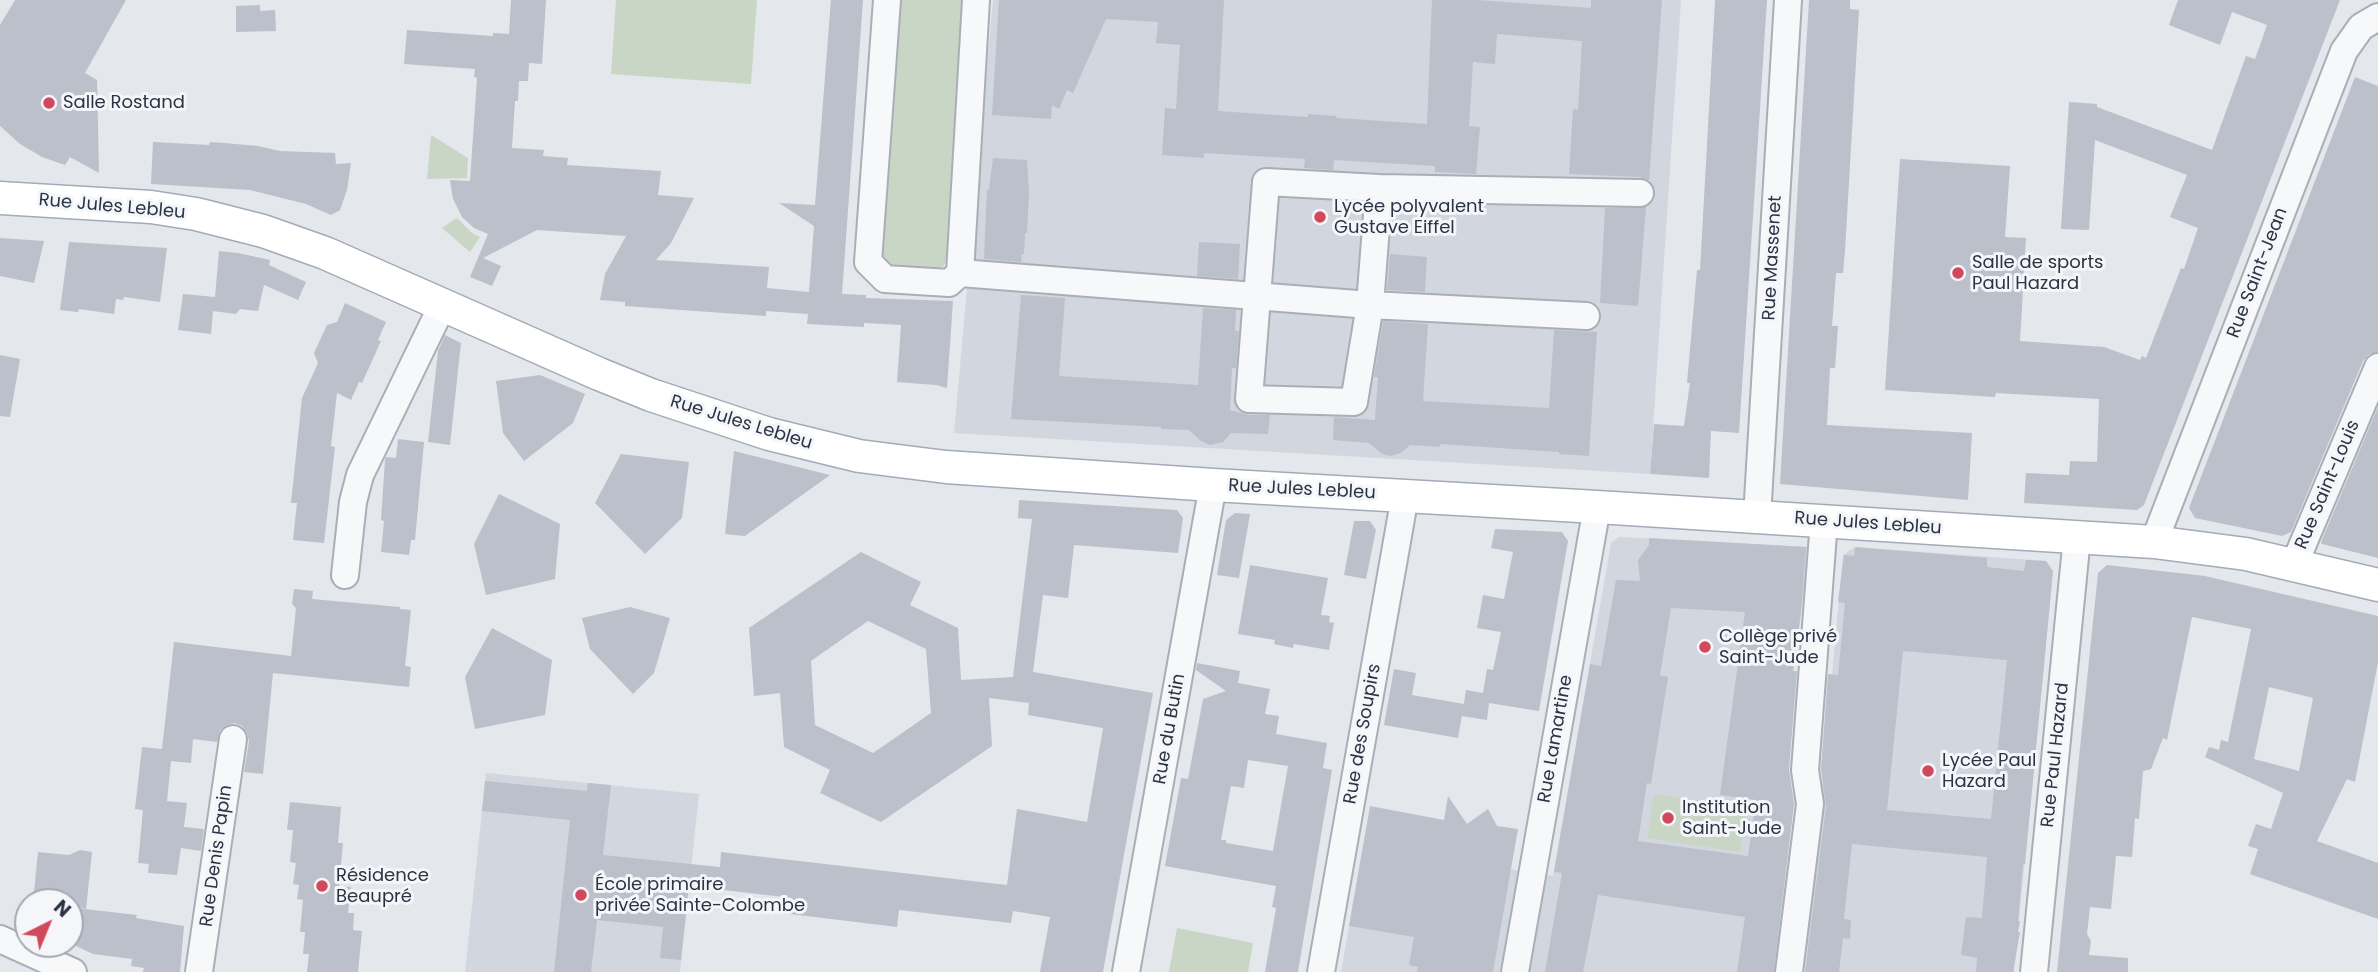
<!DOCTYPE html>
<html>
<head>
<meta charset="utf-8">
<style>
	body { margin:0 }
	#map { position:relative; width:2378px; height:972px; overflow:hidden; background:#e4e7ec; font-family:Poppins,sans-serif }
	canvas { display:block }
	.north { position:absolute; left:14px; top:888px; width:70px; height:70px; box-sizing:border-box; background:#f4f6f9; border:2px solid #a4a8b1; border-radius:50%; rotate:43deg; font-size:19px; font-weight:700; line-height:28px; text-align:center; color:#2b3445 }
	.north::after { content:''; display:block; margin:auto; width:24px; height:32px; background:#d1495b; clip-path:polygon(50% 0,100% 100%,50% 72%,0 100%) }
</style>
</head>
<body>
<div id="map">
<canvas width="2378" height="972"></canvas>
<div class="north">N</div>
</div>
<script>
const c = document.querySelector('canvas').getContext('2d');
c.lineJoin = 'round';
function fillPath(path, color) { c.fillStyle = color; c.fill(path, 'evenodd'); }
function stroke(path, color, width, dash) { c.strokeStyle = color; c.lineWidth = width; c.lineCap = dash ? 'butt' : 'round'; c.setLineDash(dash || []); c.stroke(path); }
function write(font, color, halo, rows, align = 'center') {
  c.font = font + ' Poppins,sans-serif'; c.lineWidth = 6; c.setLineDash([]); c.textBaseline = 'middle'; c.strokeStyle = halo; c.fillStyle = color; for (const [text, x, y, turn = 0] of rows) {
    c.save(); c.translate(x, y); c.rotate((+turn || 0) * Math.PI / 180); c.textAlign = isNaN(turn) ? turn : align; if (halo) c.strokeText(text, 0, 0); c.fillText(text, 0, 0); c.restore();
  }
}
const built = new Path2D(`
	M993,0H1681L1650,474L954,433Z
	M1619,537L1810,547L1752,972H1341L1363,846L1553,876L1611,543Z
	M1855,547L2046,561L2053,571L2014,972H1805L1843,555Z
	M486,773L699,794L680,972H465Z`);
const green = new Path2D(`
	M616,0H757L751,84L611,74Z
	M898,0H967L947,261L939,272L887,267L881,254Z
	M431,135L468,158L467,178L427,179Z
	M457,218L472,233L480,237L470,252L442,228Z
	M1654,794L1747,808L1740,852L1647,838Z
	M1177,928L1253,943L1248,972H1169Z`);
const building = new Path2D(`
	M15,0H126L85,73L97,80L99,173L70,157L65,165L42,157L20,144L0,126V25Z
	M511,0H546L542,64L529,63L528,81H519L518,101H515L512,148L544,150L543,156L568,158L567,165L661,171L658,195L694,198L671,243L656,260L769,267L767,288L809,292L814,226L779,203L815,205L831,0H863L842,294L866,295V298L953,301L947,388L936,385L897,382L901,325L864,323V327L807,324L808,314L766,311V316L752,315L625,306V302L600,300L605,274L626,236L537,230L483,258L501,266L492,286L470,277L488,234L474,228L462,217L453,199L450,180L470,181L477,78L474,77L475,69L404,64L407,30L493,36V33L509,34Z
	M999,0H1224L1218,111L1308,117V114L1336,116L1337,118L1427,124L1432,0H1477L1591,8V0H1662L1649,180L1640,177L1569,174L1573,109L1578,110L1582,41L1497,34L1495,64L1473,62L1469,126L1480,127L1476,174L1435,172V166L1334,160L1333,170L1304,168L1305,159L1204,153V158L1162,155L1165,108L1176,109L1180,45L1156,43L1158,22L1106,19L1073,93L1067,90L1059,109L1052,105L1051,119L992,115Z
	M1715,0H1767L1739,433L1711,431L1709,478L1650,474L1654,424L1684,426L1690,383H1687L1697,270H1700Z
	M1809,0H1850V9L1859,10L1845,251L1843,273H1836L1832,326H1838L1835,368H1830L1827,425L1972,433L1968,500L1780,484Z
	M2178,0H2340L2144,505L2137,510L2024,503L2026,473L2069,475L2070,461L2097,462L2099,399L1996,393L1995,397L1885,390L1900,159L2010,166L2005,237L2026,238L2020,341L2104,347L2140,360L2142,356L2146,358L2181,268L2184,269L2198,228L2170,217L2187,175L2095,140L2089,230L2061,229L2069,102L2097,104V107L2212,150L2246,56L2255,59L2267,25L2232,12L2220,45L2169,25Z
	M260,5V11L275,10L276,31L236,32V6Z
	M2355,77L2378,86V352L2369,354L2363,361L2291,532L2282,536L2195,518L2189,508Z
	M153,142L209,145L210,142L224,143L258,146L280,151L335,153L336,164L351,163L347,190L340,210L331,215L306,204L250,190L151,184Z
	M993,158L1027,160L1029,193L1027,233H1025L1024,254H1022L1021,262L984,259L987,190H989Z
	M1646,207L1638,306L1600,303L1605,208Z
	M0,238L44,241L34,283L0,276Z
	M69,242L167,248L160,302L124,297L123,300L116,299L114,314L79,309L78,312L60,310Z
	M1199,242L1240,244L1238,279L1197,276Z
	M219,251L238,253L270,260L269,265L306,282L298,300L264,285L258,311L240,309L236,314L213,311L211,334L178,330L183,294L215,297Z
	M1390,254L1427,257L1425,292L1387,290Z
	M1021,295L1065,298L1059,376L1198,385L1203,308L1236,310L1235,331H1239L1236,368H1232L1230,410L1249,415H1270L1268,434L1231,433L1223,442L1210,445L1201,441L1189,430L1161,429V427L1011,419Z
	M345,303L386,322L378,340L381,341L362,383L359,382L351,400L337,393L331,446L335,447L324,543L293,540L297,503H291L302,398L318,363L314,353L327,325L337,322Z
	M1383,321L1428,324L1423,401L1549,408L1554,330L1597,332L1589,456L1559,454V452L1440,444V447L1410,445L1401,453L1390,456L1382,454L1369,443L1333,440L1334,417L1375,420L1378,377H1374Z
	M445,335L461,343L450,445L428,442L438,351Z
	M0,355L20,359L10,417L0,416Z
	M540,375L585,394L573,423L524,461L503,433L496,381Z
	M2378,407V558L2322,544L2321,542Z
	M398,439L424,442L415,540H411L409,555L381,552L384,521L381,520L385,460L386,457L396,458Z
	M734,451L830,475L745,536L725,534Z
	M621,454L689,462L682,518L645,554L595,503Z
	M499,494L560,524L555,579L486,595L474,544Z
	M1019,500L1177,510L1183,518L1178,553L1074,545L1068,598L1043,595L1033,672L1153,693L1103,972H1040L1050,917L1013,911L1011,923L899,910L897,927L790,914L792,898L689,886L681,960L660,958L663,927L597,920L591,972H554L570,820L482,811L485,781L587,791L588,783L611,785L603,855L720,867L721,852L1007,885L1017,809L1087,822L1103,728L1028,715L1029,703L989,698L992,746L881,822L820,793L830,770L784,747L780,693L754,696L749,628L861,552L921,582L910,605L958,628L961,680L1013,677L1032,519L1018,518ZM868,621L926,649L931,713L873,753L815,725L811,661Z
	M1235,513L1250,514L1239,578L1217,575L1226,520Z
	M1354,521H1370L1376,530L1366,579L1344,575Z
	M1495,529L1562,532L1568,541L1539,711L1489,703L1487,720L1462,716L1466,690L1483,693L1487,669L1493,670L1501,632L1477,628L1483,595L1504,599L1513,552L1491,548Z
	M1649,538L1806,547L1801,613L1793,671H1797L1789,769L1794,804L1774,972H1737L1745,917L1598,895L1583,972H1545L1562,873L1554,872L1590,664L1601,666L1616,580L1640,581L1638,560L1649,545ZM1671,608L1745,612L1720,795L1756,800L1748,856L1638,841L1647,783L1651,784L1668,677L1660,675Z
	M1855,547L1987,558V567L2024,571L2026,560L2046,561L2053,571L2025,864H2023L2018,921H2020L2018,932H2020L2013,972H1976L1977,958L1961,955L1966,917L1982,918L1987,857L1852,844L1844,919L1851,920L1850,939L1843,938L1839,972H1805L1826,806L1821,769L1828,674L1838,675L1845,603L1838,602L1844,555L1854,556ZM1903,651L2007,660L1991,819L1887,810Z
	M1250,565L1328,578L1321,615L1330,616L1329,622L1334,623L1329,650L1294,644L1293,648L1274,644L1275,640L1238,634Z
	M2107,565L2205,576L2378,616V662L2355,782L2347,779L2317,841L2378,863V919L2250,874L2258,849L2248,846L2256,824L2271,829L2283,793L2205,757L2209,747L2219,750L2221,740L2228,742L2251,629L2192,617L2167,740L2163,738L2151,769L2143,771L2139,819L2135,818L2132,857L2116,856L2111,909L2090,907L2087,934L2091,941L2089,955L2128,958V972H2057L2098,573ZM2269,687L2313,698L2299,771L2254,759Z
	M294,589L313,591L312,599L400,607V609L411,610L405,666L411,667L409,687L273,673L263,774L244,772L249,741L247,733L242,726L235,723L227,725L220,730L217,742L193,739L191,763L171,761L167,801L187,803L184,827L204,829L201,851L181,848L177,875L148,873L149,864L138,863L143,810L135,809L142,747L162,749L174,642L291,656L296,608L292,604Z
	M630,607L670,618L654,673L633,694L590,649L582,618Z
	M492,628L552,660L545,715L475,729L465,677Z
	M1197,663L1240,671L1238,683L1270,689L1265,714L1279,716L1276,734L1327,743L1323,768L1332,770L1298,972H1265L1276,908L1272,907L1276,886L1165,866L1181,778L1188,779L1203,699L1226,691L1196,670ZM1248,760L1288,766L1273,851L1226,843V840H1221L1231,786L1244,788Z
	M1394,669L1416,673L1412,695L1464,704L1458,738L1384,725Z
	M1448,796L1467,824L1488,809L1497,826L1518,829L1493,972H1417L1418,967L1409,965L1414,937L1349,926L1370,806L1444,820Z
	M290,802L341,807L338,843H343L339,886L351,887L348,913H354L353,930L362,931L358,972H307L309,954H303L305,932H300L303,900L297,899L299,885L293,884L296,863L290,862L293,830H287Z
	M80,850L92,852L86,909L70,905V902H55L56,894L34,892L38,852L69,855Z
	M76,908L137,915L136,918L184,926L180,972H143L144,968L131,966L132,959L93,954L70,943V929Z`);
const minor = new Path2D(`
	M887,0L868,262L885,279L949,283L960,273L976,0
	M1379,188L1266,182L1249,399L1354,402L1370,305L1586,316
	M960,273L1370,305L1379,188L1640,193
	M1757,517L1788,0
	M2154,542L2344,51L2361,27L2378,17
	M2294,565L2378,367
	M345,575L353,502L360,475L443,304
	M0,939L73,972
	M199,972L233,739
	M1126,972L1213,485
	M1321,972L1405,496
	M1515,972L1597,507
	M1789,972L1810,804L1805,770L1824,521
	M2034,972L2077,537`);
const major = new Path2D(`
	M0,198L151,207L196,214L263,231L325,253L599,374L651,395L769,434L859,456L946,467L1213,485L1597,507L2154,542L2246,554L2378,585`);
const markers = [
	[49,103,7,"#d1495b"],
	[1320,217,7,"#d1495b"],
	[1958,273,7,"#d1495b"],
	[1705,647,7,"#d1495b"],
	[1928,771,7,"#d1495b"],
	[1668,818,7,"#d1495b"],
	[322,886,7,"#d1495b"],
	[581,895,7,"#d1495b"]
];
const poiNames = [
	["Salle Rostand",63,103],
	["Lycée polyvalent",1334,207],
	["Gustave Eiffel",1334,228],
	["Salle de sports",1972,263],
	["Paul Hazard",1972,284],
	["Collège privé",1719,637],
	["Saint-Jude",1719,658],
	["Lycée Paul",1942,761],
	["Hazard",1942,782],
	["Institution",1682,808],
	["Saint-Jude",1682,829],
	["Résidence",336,876],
	["Beaupré",336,897],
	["École primaire",595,885],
	["privée Sainte-Colombe",595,906]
];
const streetNames = [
	["Rue Jules Lebleu",112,207,5],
	["Rue Massenet",1773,258,-87],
	["Rue Saint-Jean",2258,273,-69],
	["Rue Jules Lebleu",741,423,17],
	["Rue Saint-Louis",2328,485,-67],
	["Rue Jules Lebleu",1302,490,3],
	["Rue Jules Lebleu",1868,524,4],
	["Rue du Butin",1170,729,-80],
	["Rue des Soupirs",1363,734,-80],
	["Rue Lamartine",1556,739,-80],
	["Rue Paul Hazard",2056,755,-84],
	["Rue Denis Papin",217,856,-82]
];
fillPath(built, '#d2d6de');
fillPath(green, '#c9d6c5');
fillPath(building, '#bbc0ca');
stroke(minor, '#a9aeb7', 30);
stroke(major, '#a3abb8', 35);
stroke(minor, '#f7f8fa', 26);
stroke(major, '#fff', 32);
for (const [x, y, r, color] of markers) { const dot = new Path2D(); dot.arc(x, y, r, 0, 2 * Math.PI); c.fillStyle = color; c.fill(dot); stroke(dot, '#f4f6f9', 2.5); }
write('18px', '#2b3445', '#f4f6f9', poiNames, 'left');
write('18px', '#2b3445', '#f4f6f9', streetNames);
</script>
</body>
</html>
